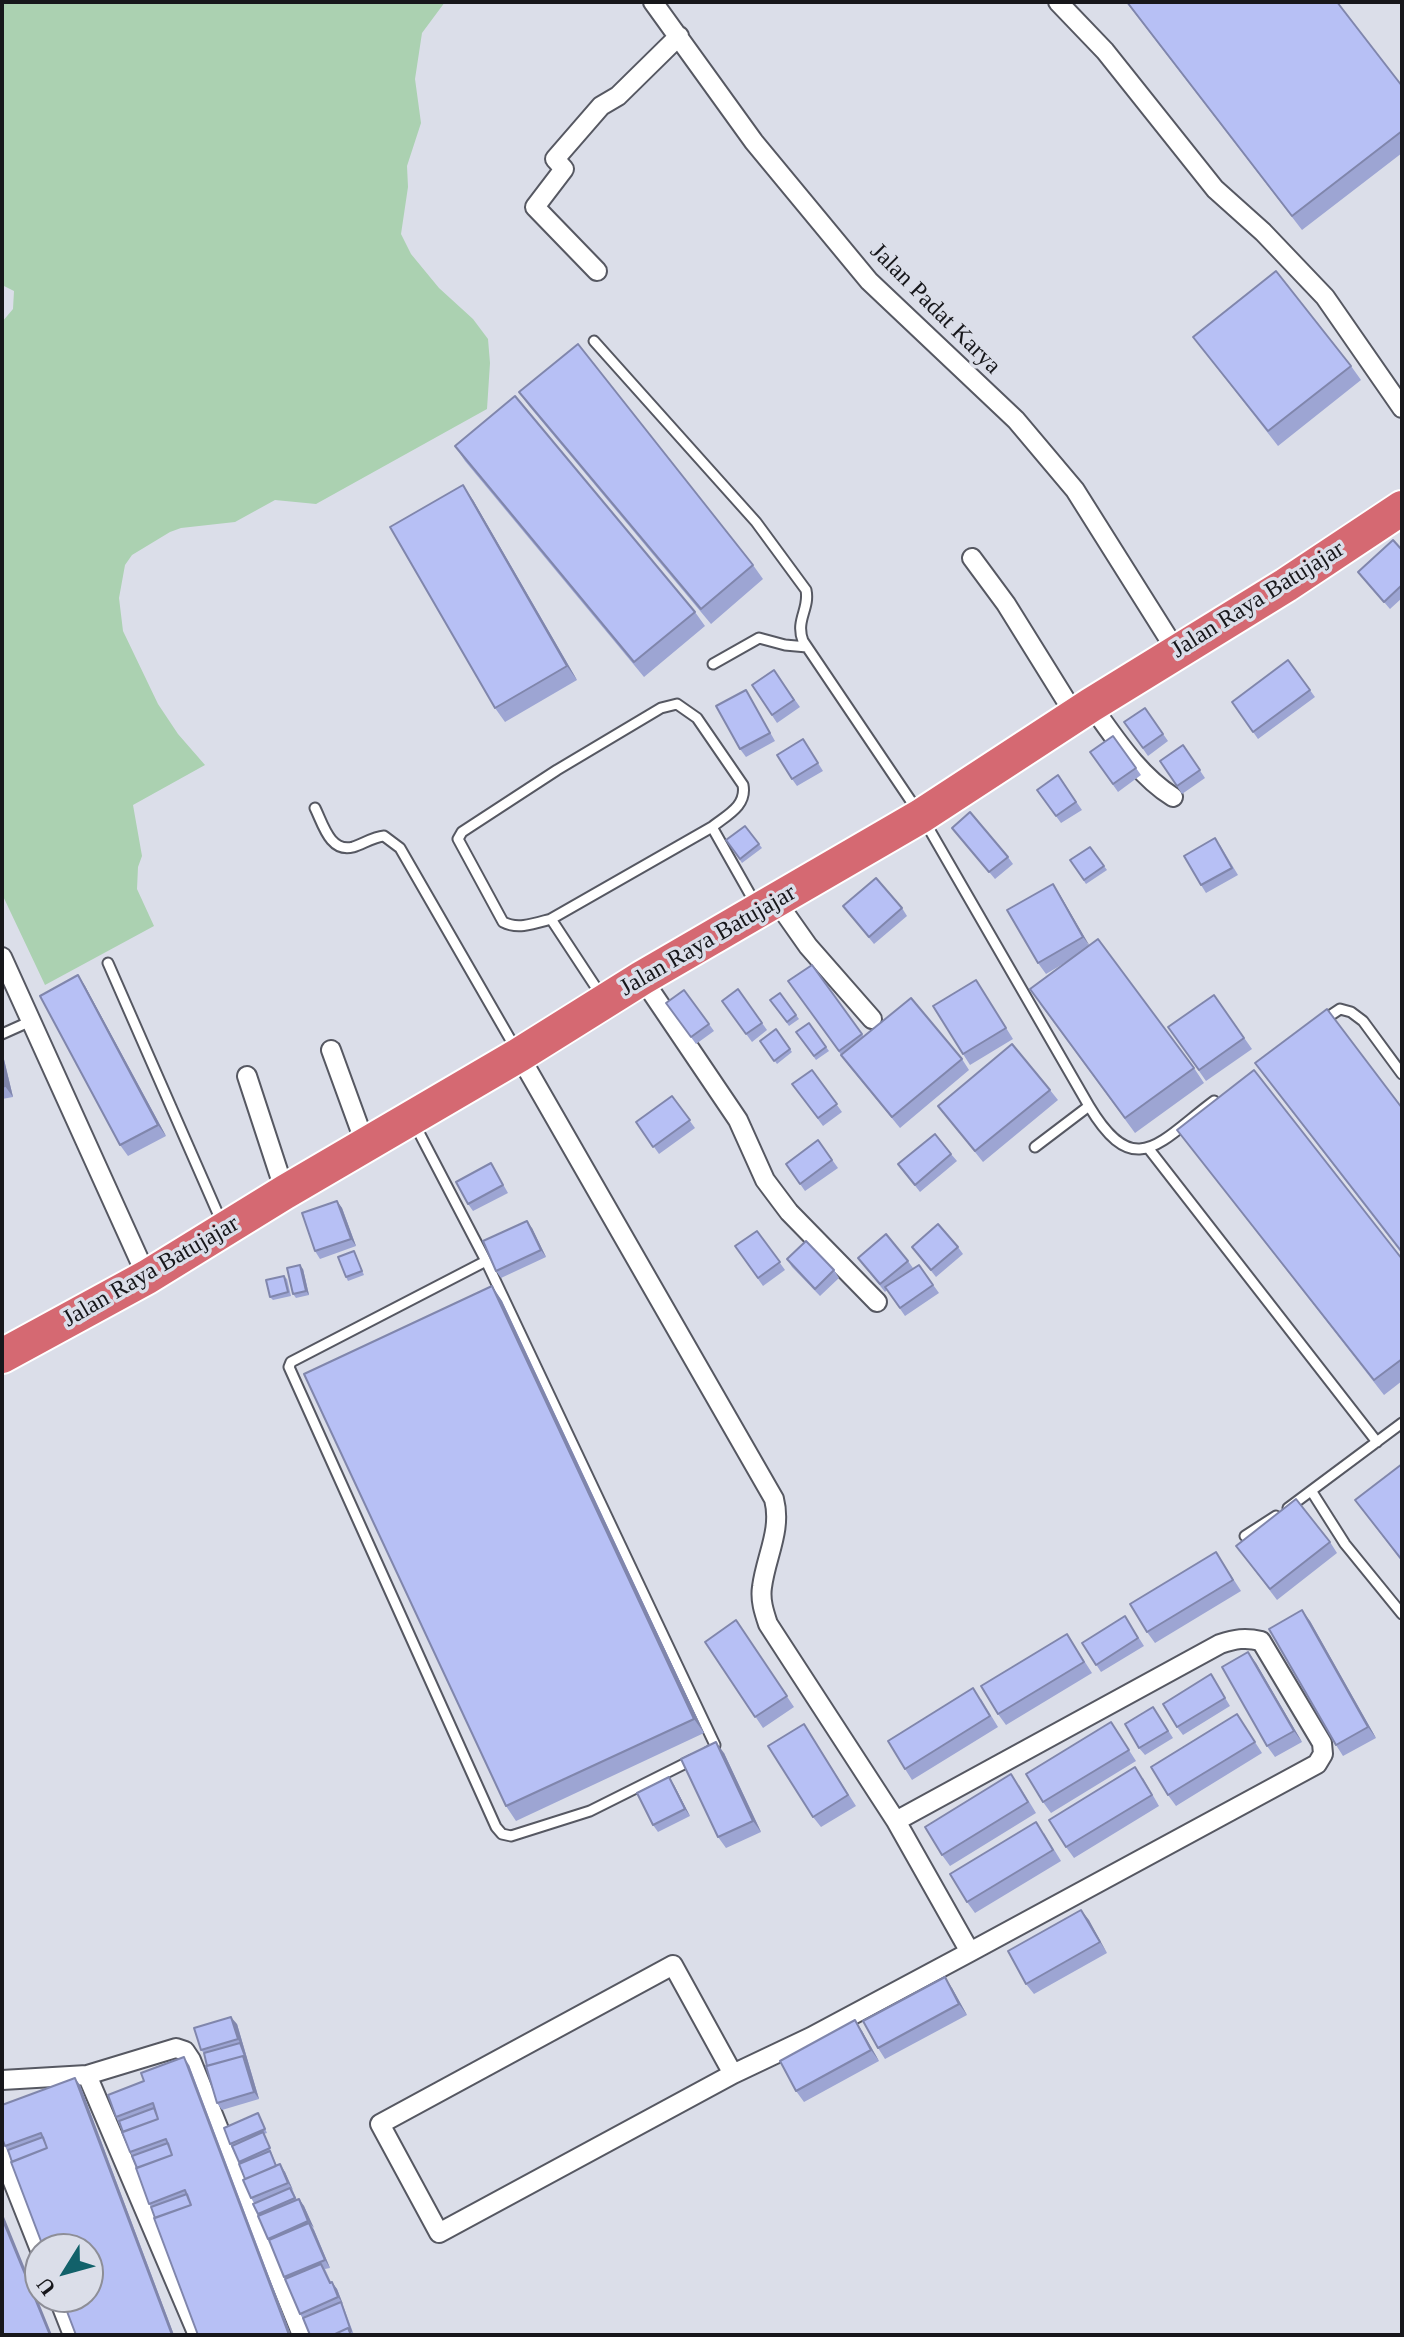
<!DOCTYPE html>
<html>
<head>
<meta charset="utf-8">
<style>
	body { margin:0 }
	#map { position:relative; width:1404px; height:2337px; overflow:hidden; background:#dbdee9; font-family:Georgia,serif }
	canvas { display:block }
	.frame { position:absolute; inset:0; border:4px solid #17171b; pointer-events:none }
	.north { position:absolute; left:24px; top:2233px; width:80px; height:80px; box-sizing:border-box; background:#dbdee9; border:2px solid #8d8e97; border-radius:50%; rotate:233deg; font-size:22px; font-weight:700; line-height:32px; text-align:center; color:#17171b }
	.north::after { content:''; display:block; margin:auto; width:28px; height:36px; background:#12616a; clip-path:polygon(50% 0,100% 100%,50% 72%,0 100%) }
</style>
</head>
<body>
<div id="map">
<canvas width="1404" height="2337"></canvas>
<div class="frame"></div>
<div class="north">U</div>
</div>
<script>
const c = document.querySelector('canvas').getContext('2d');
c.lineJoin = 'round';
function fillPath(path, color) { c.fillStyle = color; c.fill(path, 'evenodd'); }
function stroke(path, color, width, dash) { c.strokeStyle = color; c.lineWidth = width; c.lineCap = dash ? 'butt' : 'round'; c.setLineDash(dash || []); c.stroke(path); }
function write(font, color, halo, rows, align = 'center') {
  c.font = font + ' Georgia,serif'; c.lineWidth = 7; c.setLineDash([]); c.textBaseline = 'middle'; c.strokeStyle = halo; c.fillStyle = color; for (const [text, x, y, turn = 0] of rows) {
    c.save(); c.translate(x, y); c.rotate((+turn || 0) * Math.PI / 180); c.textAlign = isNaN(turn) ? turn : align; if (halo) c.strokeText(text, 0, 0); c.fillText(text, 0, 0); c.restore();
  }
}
const green = new Path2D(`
	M2,2H445L422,33L415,79L421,123L407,166L408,187L401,234L411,254L439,288L473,319L488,339L490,363L487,409L316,504L275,500L235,522L181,528L170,532L132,555L125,565L119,598L123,631L158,704L178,734L205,765L133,805L142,856L138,867L137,889L154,926L45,985L2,894V322L13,309L14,291L2,285Z`);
const lane = new Path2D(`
	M594,341L756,522L806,590C810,609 795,620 803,641L917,810
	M713,664L759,638L785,645L807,647
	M315,808C323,824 330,853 353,847C363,844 373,837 384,836L400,848L517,1051
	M925,822L1089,1106C1135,1183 1160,1141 1214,1101
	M551,919C536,923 518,930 503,922L458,839L462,832L557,770L661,708L677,704L697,718L743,785C747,806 727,815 712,827
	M108,963L222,1223
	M601,995L551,919L712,827L755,903
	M1322,1021L1340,1009L1351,1012L1363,1021L1402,1074
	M2,1034L31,1021
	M414,1123L486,1261L715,1745L714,1749L708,1752
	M1035,1147L1089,1106
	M1149,1149L1377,1442
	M486,1261L291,1362L289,1367L496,1827L502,1834L511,1836L590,1811L692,1760
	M1312,1492L1345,1544L1402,1614
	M1288,1508L1402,1423
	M1245,1536L1276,1516`);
const street = new Path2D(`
	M653,2L754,142L869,281L1016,420L1075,490L1177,652
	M1058,2L1105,51L1215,189L1263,232L1325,297L1402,408
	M597,271L535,207L564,169L555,159L601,106L618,96L679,36
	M972,558L1006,604L1075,715
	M1091,705C1115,738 1138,775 1173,797
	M777,902L808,946L872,1019
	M2,957L147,1277
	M642,978L738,1120L765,1180L789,1212L877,1302
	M331,1050L366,1146
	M519,1055L774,1499C782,1530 766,1556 762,1587C760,1600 764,1612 768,1624L896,1821L970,1952
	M247,1076L285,1192
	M733,2074L673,1965L380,2124L439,2233L733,2074L811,2037L970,1952L1317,1764L1323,1754L1322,1743L1261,1641C1245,1637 1235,1639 1220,1644L896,1821
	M87,2075L198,2335
	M2,2080L87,2075L176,2048L185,2051L191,2060L302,2335
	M2,2154L40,2250
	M58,2297L73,2335`);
const highway = new Path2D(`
	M2,1356L147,1277L285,1192L519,1055L642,978L921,816L1091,705L1286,585L1402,508`);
const wall = new Path2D(`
	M1126,2H1337L1402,86V153L1302,230Z
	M1193,337L1351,366L1361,380L1278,446Z
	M519,392L753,565L763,579L711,624L529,406Z
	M455,446L695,612L705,626L644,677L465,461Z
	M473,500L577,680L505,722L495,708Z
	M1402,550V598L1390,609L1358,572Z
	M1288,660L1315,697L1258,739L1232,702Z
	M774,670L800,707L777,723L752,685Z
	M746,690L775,741L746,757L740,749Z
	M1145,708L1168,741L1148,756L1124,722Z
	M1113,736L1141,775L1118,792L1090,752Z
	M803,739L823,771L797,786L792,779Z
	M1183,745L1205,778L1182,794L1160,761Z
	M1058,775L1082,810L1061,823L1037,790Z
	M745,826L762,848L742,863L726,840Z
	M952,828L1008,857L1013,864L995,879Z
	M1220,845L1238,875L1206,893L1201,885Z
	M1090,847L1107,870L1086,884L1070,860Z
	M1060,895L1089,946L1194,1068L1204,1083L1135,1133L1040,1004L1068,961L1046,974L1038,963Z
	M843,906L902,908L907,916L874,944Z
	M812,965L864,1037L962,1059L969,1070L900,1128L849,1066L788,981Z
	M78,975L85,986L166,1136L128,1156L120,1145Z
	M976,980L1013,1039L970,1065L963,1054Z
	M738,989L767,1030L752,1042L722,1001Z
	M684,990L714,1031L696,1044L666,1003Z
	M780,993L799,1019L789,1026L770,1000Z
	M1214,995L1252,1049L1206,1081L1168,1027Z
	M809,1023L829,1051L816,1060L796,1032Z
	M776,1029L792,1052L777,1064L760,1041Z
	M2,1051L13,1097L2,1099Z
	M1255,1063L1402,1108V1254L1265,1077Z
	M812,1070L842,1112L823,1126L792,1084Z
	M1050,1090L1058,1100L983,1162L938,1106Z
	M672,1096L695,1128L659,1154L636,1122Z
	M1177,1130L1402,1259V1381L1384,1395Z
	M818,1140L838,1168L805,1191L786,1164Z
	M951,1154L957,1161L920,1192L898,1164Z
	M491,1163L508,1193L473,1211L468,1204Z
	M337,1201L342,1208L356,1246L320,1259L315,1251Z
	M532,1228L546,1257L501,1278L496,1271Z
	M757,1231L785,1270L763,1286L735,1246Z
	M912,1247H958L963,1254L936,1277Z
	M354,1251L364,1275L348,1281L346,1277Z
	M858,1258L908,1261L913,1268L919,1265L939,1293L905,1316L887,1290L885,1292Z
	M787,1259L834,1270L839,1278L820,1296L792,1267Z
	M303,1269L309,1295L296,1298L293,1294Z
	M284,1276L287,1279L291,1296L273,1300L270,1297Z
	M492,1286L502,1301L704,1733L516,1821L506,1806Z
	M1402,1464V1562L1355,1500Z
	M1330,1542L1337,1553L1277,1600L1236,1546Z
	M1216,1552L1241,1591L1155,1643L1147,1632Z
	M1125,1616L1144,1646L1101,1672L1082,1643Z
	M736,1620L794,1707L763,1728L705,1642Z
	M1310,1621L1376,1738L1343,1756L1336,1745Z
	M1067,1634L1092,1673L1006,1725L998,1714Z
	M1256,1663L1302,1742L1275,1757L1267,1746Z
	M1211,1674L1230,1706L1183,1735L1177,1727Z
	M981,1699L998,1727L912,1780L905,1769Z
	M1158,1714L1173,1738L1145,1755L1139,1748Z
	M1237,1714L1262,1753L1176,1806L1168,1795Z
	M1111,1722L1136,1761L1051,1813L1043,1802Z
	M804,1724L856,1806L821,1827L813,1817Z
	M724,1753L761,1832L726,1848L718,1837Z
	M1143,1778L1159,1806L1074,1858L1066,1847Z
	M674,1785L690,1816L658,1832L653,1825Z
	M1019,1785L1036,1813L950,1866L942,1855Z
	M1044,1833L1061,1861L975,1913L967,1902Z
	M1081,1910L1107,1953L1034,1994L1026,1984Z
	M952,1988L967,2015L885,2059L878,2048Z
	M237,2024L259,2099L222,2110L217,2103L207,2066L204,2053L201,2050Z
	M862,2031L879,2061L804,2102L796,2091Z
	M189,2065L291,2335H198L151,2207L149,2204L132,2156L116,2117Z
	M80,2085L174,2335L64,2301L88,2297V2249L12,2162L5,2146Z
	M258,2113L267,2133L264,2134L277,2166L285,2172L297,2200L299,2199L304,2206L330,2268L325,2269L331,2282L337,2289L354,2335H310L303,2319L300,2314L254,2203L251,2198L240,2164L230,2144Z`);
const shadedWall = new Path2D(`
	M463,485L473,500L577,680L567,666Z
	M1053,884L1060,895L1091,948L1083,937Z
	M78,975L85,986L166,1136L158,1125Z
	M2,1051L13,1097L5,1086L2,1072Z
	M337,1201L342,1208L356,1246L351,1239Z
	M527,1221L532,1228L546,1257L541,1250Z
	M300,1265L303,1269L309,1295L306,1291Z
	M492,1286L502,1301L704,1733L694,1719Z
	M1302,1610L1310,1621L1376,1738L1368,1727Z
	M1248,1652L1256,1663L1302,1742L1294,1731Z
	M716,1742L724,1753L761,1832L753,1821Z
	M669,1777L674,1785L690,1816L685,1809Z
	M1081,1910L1089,1920L1107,1953L1100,1942Z
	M945,1977L952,1988L967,2015L959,2004Z
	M231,2017L237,2024L259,2099L254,2092L240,2043L238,2039Z
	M855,2020L862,2031L879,2061L871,2050Z
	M184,2057L189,2065L291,2335H289Z
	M75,2078L80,2085L174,2335H172Z
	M280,2164L285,2172L293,2190L288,2183Z
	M299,2199L304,2206L314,2228L308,2221Z
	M2,2212L52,2335H50L2,2218Z
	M309,2223L314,2230L330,2268L325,2260Z
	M332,2282L337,2289L343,2304L338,2297Z`);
const building = new Path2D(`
	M1127,2H1337L1402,86V131L1292,216Z
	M1276,271L1351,366L1268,431L1193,337Z
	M578,344L753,565L701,609L519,392Z
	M515,396L695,612L634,662L455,446Z
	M463,485L567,666L495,708L390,527Z
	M1393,540L1402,550V585L1384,602L1358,572Z
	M1288,660L1310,690L1253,732L1232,702Z
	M774,670L794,700L772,715L752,685Z
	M746,690L770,733L740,749L716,706Z
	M1145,708L1163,734L1143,748L1124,722Z
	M1113,736L1136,768L1113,784L1090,752Z
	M803,739L818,763L792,779L777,755Z
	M1183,745L1200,770L1177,786L1160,761Z
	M1058,775L1076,802L1056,816L1037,790Z
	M970,812L1008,857L989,872L952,828Z
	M745,826L759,844L740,859L726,840Z
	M1215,838L1232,868L1201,885L1184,856Z
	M1090,847L1104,866L1084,880L1070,860Z
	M876,878L902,908L869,937L843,906Z
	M1053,884L1083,937L1038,963L1007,910Z
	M1098,939L1194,1068L1125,1118L1030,989Z
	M812,965L862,1034L839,1051L788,981Z
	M78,975L158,1125L120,1145L40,996Z
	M976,980L1006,1028L963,1054L933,1006Z
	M738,989L762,1023L746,1034L722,1001Z
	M684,990L709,1024L691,1037L666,1003Z
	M780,993L796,1015L787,1022L770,1000Z
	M1214,995L1244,1038L1199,1070L1168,1027Z
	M911,998L962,1059L892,1117L841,1055Z
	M1327,1009L1402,1108V1252L1255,1063Z
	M809,1023L826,1047L814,1056L796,1032Z
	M776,1029L790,1049L774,1061L760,1041Z
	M1012,1044L1050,1090L975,1151L938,1106Z
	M812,1070L837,1104L818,1118L792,1084Z
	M1254,1070L1402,1259V1359L1374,1380L1177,1130Z
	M2,1072L5,1086L2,1087Z
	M672,1096L690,1120L653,1147L636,1122Z
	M935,1134L951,1154L915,1185L898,1164Z
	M818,1140L832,1160L800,1184L786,1164Z
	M491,1163L503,1185L468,1204L456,1182Z
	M337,1201L351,1239L315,1251L302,1213Z
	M527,1221L541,1250L496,1271L483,1241Z
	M938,1224L958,1247L931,1270L912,1247Z
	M757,1231L780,1262L758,1278L735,1246Z
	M886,1234L908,1261L880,1284L858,1258Z
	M806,1241L834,1270L815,1289L787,1259Z
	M354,1251L362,1271L346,1277L338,1257Z
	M300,1265L306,1291L293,1294L287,1268Z
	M919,1265L933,1285L900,1308L885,1287Z
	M284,1276L288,1292L270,1297L266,1280Z
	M492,1286L694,1719L506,1806L304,1374Z
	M1402,1464V1560L1355,1500Z
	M1296,1499L1330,1542L1270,1589L1236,1546Z
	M1216,1552L1233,1580L1147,1632L1130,1604Z
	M1302,1610L1368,1727L1336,1745L1269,1629Z
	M1125,1616L1138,1638L1096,1665L1082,1643Z
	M736,1620L787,1696L755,1717L705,1642Z
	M1067,1634L1084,1662L998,1714L981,1686Z
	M1248,1652L1294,1731L1267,1746L1222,1667Z
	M1211,1674L1225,1698L1177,1727L1163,1704Z
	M973,1688L990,1716L905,1769L888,1741Z
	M1153,1707L1168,1731L1139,1748L1125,1724Z
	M1237,1714L1255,1742L1168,1795L1151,1767Z
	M1111,1722L1129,1750L1043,1802L1026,1774Z
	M804,1724L848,1795L813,1817L768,1746Z
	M716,1742L753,1821L718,1837L681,1759Z
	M1135,1767L1152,1795L1066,1847L1049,1820Z
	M1011,1774L1028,1802L942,1855L925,1827Z
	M669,1777L685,1809L653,1825L637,1793Z
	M1036,1822L1053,1850L967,1902L950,1874Z
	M1081,1910L1100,1942L1026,1984L1008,1951Z
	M945,1977L959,2004L878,2048L863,2021Z
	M231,2017L238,2039L201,2050L194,2028Z
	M855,2020L871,2050L796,2091L780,2061Z
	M240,2043L246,2059L243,2056L207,2066L204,2053Z
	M243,2056L254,2092L217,2103L206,2066Z
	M184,2057L289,2335H198L154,2218L191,2205L188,2198L185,2190L149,2204L136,2168L172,2155L166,2139L130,2152L122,2132L158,2119L153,2103L116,2117L108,2095L144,2081L141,2073Z
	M75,2078L172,2335H76L63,2301L74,2297H88V2292L100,2287L94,2272L88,2275V2249H44L11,2162L47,2148L41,2133L5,2146L2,2138V2105Z
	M154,2108L158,2119L123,2132L119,2121Z
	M258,2113L265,2129L230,2144L224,2128Z
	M263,2132L270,2148L239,2162L232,2146Z
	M43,2137L47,2148L12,2162L8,2150Z
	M168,2143L172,2155L137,2168L132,2156Z
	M270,2151L276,2166L245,2179L239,2164Z
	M280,2164L288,2183L251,2198L243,2180Z
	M290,2188L295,2198L258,2214L253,2204Z
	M187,2194L191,2205L155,2218L151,2207Z
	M299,2199L308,2221L268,2239L258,2216Z
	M2,2218L50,2335H2Z
	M309,2223L325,2260L284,2277L269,2240Z
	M321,2264L330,2283L332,2282L338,2297L300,2314L285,2279Z
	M95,2276L100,2287L88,2292V2279Z
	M341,2302L351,2331L348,2328L333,2335H310L303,2318Z
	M348,2328L351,2335H333Z`);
const streetNames = [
	["Jalan Padat Karya",935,309,45],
	["Jalan Raya Batujajar",1258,600,-32],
	["Jalan Raya Batujajar",708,941,-30],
	["Jalan Raya Batujajar",151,1272,-30]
];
fillPath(green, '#abd1b1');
stroke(lane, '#565862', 13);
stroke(street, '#565862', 22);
stroke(highway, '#fff', 38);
stroke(lane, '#fff', 9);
stroke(street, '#fff', 18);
stroke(highway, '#d56972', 34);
fillPath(wall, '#9da5d3');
fillPath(shadedWall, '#8086ac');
fillPath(building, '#b7c0f5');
stroke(building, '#8086ac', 2);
write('24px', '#17171b', '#dbdee9', streetNames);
</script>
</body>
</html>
